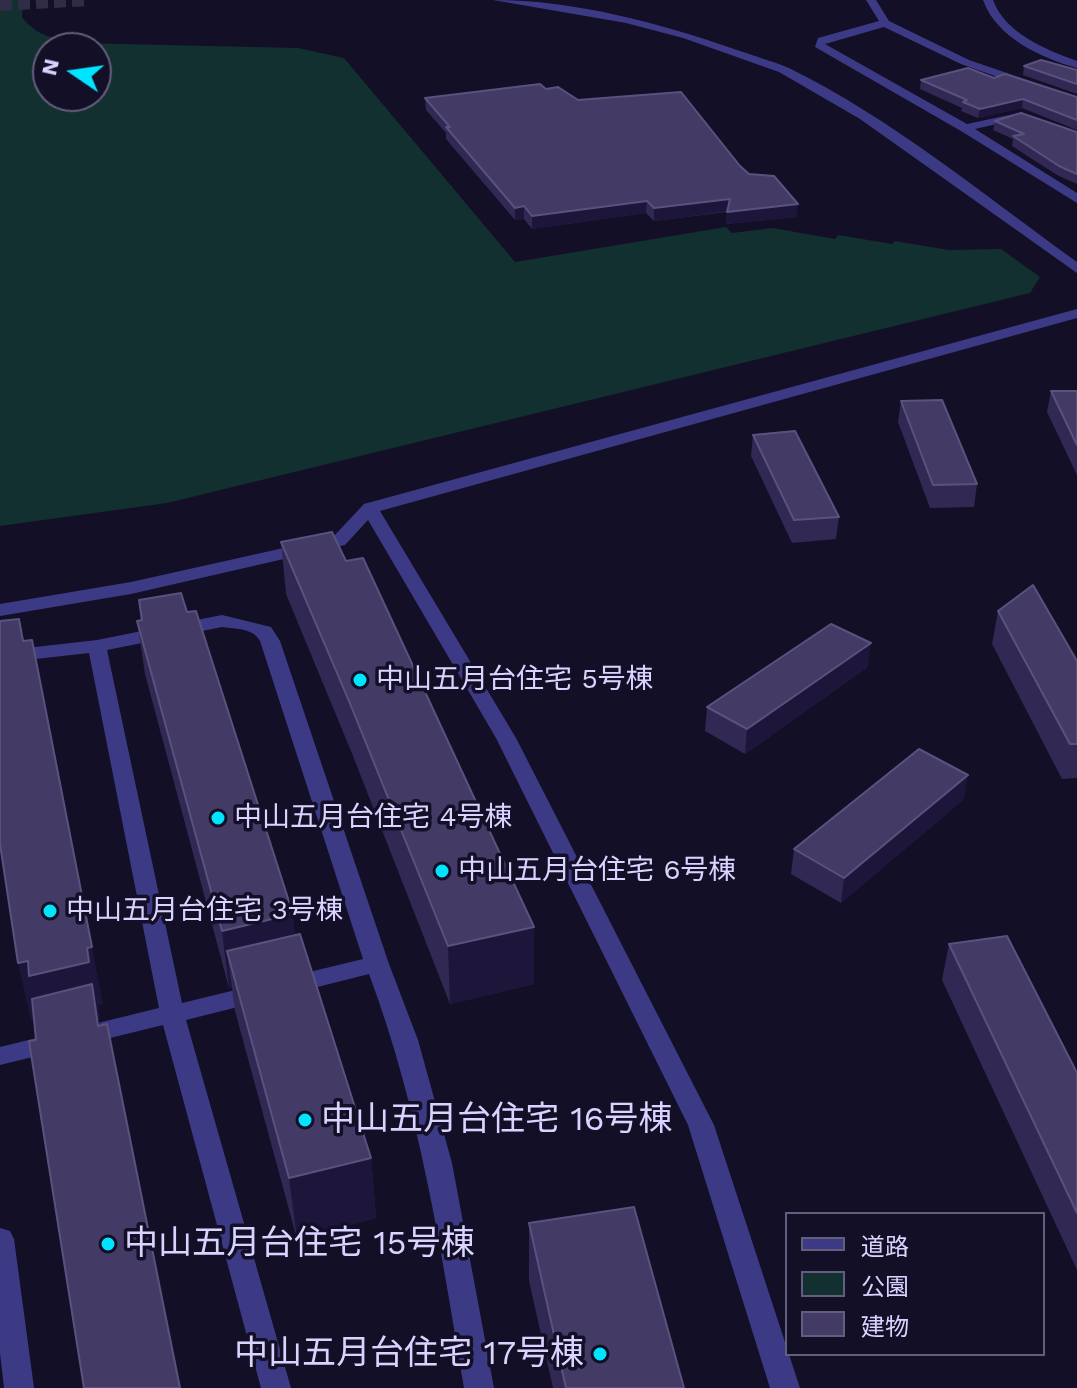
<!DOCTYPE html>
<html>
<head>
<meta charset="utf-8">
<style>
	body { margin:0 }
	#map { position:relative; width:1077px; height:1388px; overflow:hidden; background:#130f26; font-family:"Work Sans","Noto Sans JP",sans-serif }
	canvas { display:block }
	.legend { position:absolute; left:785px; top:1212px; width:260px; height:144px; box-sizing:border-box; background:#130f26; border:2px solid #625e7d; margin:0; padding:10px 14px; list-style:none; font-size:24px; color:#d9d4ff }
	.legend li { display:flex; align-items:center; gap:16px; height:40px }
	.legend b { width:40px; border:2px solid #625e7d }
	.north { position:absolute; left:32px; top:32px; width:80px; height:80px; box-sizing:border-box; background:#130f26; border:2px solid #625e7d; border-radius:50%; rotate:283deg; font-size:22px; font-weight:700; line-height:32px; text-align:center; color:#d9d4ff }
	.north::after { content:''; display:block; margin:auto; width:28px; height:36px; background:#00e5ff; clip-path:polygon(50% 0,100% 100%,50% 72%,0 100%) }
</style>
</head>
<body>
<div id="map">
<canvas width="1077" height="1388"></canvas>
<ul class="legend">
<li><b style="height:10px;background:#3d3a85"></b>道路</li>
<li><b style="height:22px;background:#12302f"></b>公園</li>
<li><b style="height:22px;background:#433a66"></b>建物</li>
</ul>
<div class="north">N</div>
</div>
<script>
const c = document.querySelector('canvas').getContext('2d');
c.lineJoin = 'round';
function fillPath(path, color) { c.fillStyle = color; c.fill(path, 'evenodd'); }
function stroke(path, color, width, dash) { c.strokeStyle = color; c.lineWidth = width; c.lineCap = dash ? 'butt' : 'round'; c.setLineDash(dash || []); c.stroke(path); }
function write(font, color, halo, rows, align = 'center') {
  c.font = font + ' "Work Sans","Noto Sans JP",sans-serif'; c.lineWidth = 7; c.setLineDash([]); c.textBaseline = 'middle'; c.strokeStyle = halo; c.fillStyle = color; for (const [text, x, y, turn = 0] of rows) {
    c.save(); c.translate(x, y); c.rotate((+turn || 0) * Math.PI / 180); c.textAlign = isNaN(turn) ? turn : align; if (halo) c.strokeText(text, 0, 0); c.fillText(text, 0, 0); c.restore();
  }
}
const green = new Path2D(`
	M0,0H31L23,7L22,17C36,36 55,39 77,43L298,48L344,58L515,262L726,227L732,233L773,228L835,239L838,235L892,244L895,241L949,250L1001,249L1040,277L1030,293L167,503L0,526ZM48,48H96V96H48Z`);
const tertiaryTunnel = new Path2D(`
	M0,5L89,0`);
const minor = new Path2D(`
	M866,0H876L889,21L969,60L1077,97V105L961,64L884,27L825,44L967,124L1023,112V118L975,129L1077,193V203L961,131L815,47L818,38L879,21Z
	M983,0H993C1005,33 1046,50 1077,61V68C1041,58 996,37 983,0Z
	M370,503L379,508L345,545L131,594L0,616V604L131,582L333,537L364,504Z
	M222,615L271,627L280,641L389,964L418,1040L452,1163L494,1388H464C440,1245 420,1111 369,974L186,1020L291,1388H261L163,1025L0,1065V1047L159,1008L89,653L0,663V651L97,640ZM222,627C236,629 253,628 260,641L363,959L182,1003L107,650Z
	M0,1228L10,1231L14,1239L34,1388H4L0,1353Z`);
const tertiary = new Path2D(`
	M493,0C575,0 659,23 737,50C754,56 772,61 789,68C891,118 985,196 1077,262V273L860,119L779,72L683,38L626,23Z
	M1077,309V318L380,511L516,738L714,1125L800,1388H770L688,1125L496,738L361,508L364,504Z`);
const wall = new Path2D(`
	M1024,66L1077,70V94L1023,75Z
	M994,78L1077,97V130L1022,108L978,118L961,111L962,108L920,89L921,80Z
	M546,89L578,100L740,166L797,217L726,224L727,212L654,221L646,213L532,229L524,219L515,220L446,139V133L426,110L425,98Z
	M995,121L1077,132V184L1057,175L1012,146L1013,139L993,130Z
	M1051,391H1077V475L1047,412Z
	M901,401L977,484L974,507L930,508L898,422Z
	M753,435L839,517L836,539L792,543L751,456Z
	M281,542L346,561L534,927V984L450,1004L353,756L286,594Z
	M139,600L187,612L371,1158L376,1218L297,1239L235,1011L232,988H229L145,674L137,621L142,620Z
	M998,611L1077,661V778L1062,779L992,644Z
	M868,667L745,754L705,731L707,707Z
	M964,799L841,903L791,874L794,849Z
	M949,944L1077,1073V1270L942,980Z
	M529,1223L684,1388H553L529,1281Z`);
const shadedWall = new Path2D(`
	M1023,99L1022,108L978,118L980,109Z
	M730,199L729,211L654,221V208Z
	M647,201L646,213L532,229V216Z
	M798,204L797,217L726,224L727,212Z
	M524,206V219L515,220V208Z
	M871,643L868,667L745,754L747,729Z
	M968,775L964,799L841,903L844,878Z
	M293,914L299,971L227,951L232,988H229L222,931Z
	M534,927V984L450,1004L448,946Z
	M92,947L103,1004L98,1006L100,1019L99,1020L103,1043L39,1019L31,1020L18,963Z
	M371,1158L376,1218L297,1239L289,1178Z`);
const building = new Path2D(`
	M1041,60L1077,70V84L1024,66Z
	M968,68L994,78L1005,74L1077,97V120L1023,99L980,109L963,102L967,100L921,80Z
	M540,84L546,89L558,87L578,100L681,92L740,166L749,174L774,176L798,204L727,212L730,199L654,208L647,201L532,216L524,206L515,208L446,127H450L425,98Z
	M1021,113L1077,132V174L1059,166L1013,136L1024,134L995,121Z
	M1051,391H1077V445Z
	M942,400L977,484L933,485L901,401Z
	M795,431L839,517L794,520L753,435Z
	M332,532L346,561L363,558L534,927L448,946L349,701L281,542Z
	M1033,585L1077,661V744H1070L998,611Z
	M181,593L187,612L196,611L293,914L222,931L137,621L142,620L139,600Z
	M19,619L23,641L32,640L92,947L87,948L89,962L29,976L28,961L18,963L0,844V621Z
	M831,624L871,643L747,729L707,707Z
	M919,749L968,775L844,878L794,849Z
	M300,934L371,1158L289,1178L227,951Z
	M1007,936L1077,1073V1213L949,944Z
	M92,984L98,1026L107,1024L180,1388H84L29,1041L36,1040L32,999Z
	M634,1207L684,1388H566L529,1223Z`);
const markers = [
	[360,680,8,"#00e5ff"],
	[218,818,8,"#00e5ff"],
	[442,871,8,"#00e5ff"],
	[50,911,8,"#00e5ff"],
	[305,1120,8,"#00e5ff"],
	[108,1244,8,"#00e5ff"],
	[600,1354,8,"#00e5ff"]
];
const poiNames = [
	["中山五月台住宅 5号棟",376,680],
	["中山五月台住宅 4号棟",234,818],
	["中山五月台住宅 6号棟",458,871],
	["中山五月台住宅 3号棟",66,911]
];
const nearPoinames = [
	["中山五月台住宅 16号棟",321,1120],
	["中山五月台住宅 15号棟",124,1244],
	["中山五月台住宅 17号棟",584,1354,"right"]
];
fillPath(green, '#12302f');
stroke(tertiaryTunnel, '#312d47', 12, [12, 6]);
fillPath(minor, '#3d3a85');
fillPath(tertiary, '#3d3a85');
fillPath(wall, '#312854');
fillPath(shadedWall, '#1d163a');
fillPath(building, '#433a66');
stroke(building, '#5a527e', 2);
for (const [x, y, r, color] of markers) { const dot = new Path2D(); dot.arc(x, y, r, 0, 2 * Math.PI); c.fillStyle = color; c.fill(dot); stroke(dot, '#130f26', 3); }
write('28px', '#d9d4ff', '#130f26', poiNames, 'left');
write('34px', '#d9d4ff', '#130f26', nearPoinames, 'left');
</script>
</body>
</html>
